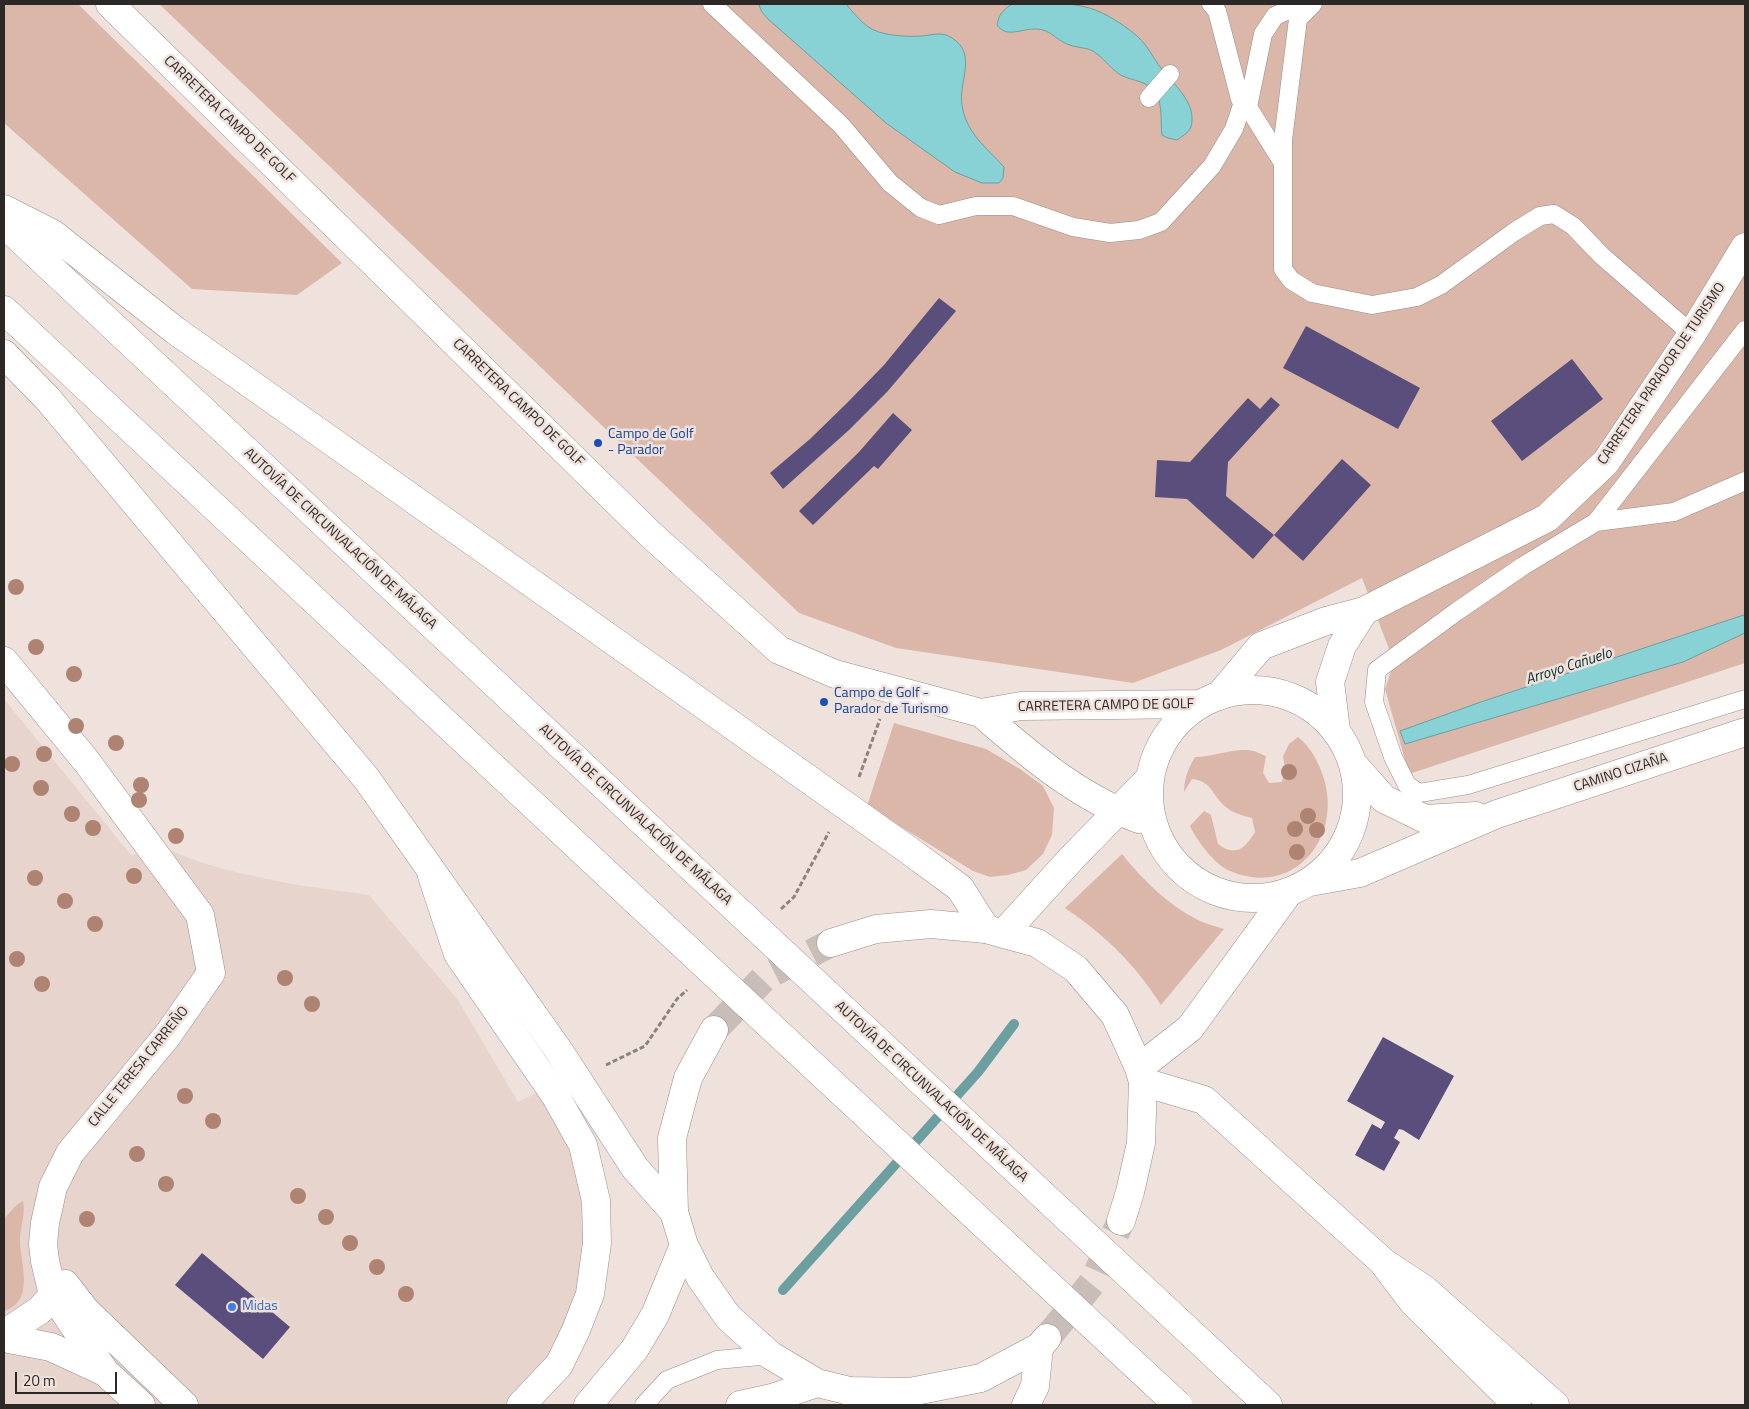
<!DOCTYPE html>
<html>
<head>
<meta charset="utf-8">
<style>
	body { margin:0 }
	#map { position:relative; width:1749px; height:1409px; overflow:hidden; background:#efe2dd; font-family:"Titillium Web",sans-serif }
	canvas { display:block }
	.frame { position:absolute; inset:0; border:5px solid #2c2826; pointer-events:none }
	.scale { position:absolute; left:15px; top:1372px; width:102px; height:22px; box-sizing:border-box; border:2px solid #2c2826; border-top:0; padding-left:6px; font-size:15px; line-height:18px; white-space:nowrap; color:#2c2826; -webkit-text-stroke:4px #efe2dd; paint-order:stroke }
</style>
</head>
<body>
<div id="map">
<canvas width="1749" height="1409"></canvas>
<div class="frame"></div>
<div class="scale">20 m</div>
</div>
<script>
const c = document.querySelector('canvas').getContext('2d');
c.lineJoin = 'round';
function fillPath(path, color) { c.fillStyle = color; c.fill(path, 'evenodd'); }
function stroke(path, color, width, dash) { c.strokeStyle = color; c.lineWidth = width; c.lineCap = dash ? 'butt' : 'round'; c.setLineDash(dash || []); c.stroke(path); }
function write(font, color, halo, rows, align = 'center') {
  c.font = font + ' "Titillium Web",sans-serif'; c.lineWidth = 5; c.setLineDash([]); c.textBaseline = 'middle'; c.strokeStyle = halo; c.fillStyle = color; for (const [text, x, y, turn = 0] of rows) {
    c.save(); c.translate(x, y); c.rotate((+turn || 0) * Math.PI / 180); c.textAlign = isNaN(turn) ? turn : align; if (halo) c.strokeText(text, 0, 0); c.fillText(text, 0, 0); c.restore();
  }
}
const built = new Path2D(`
	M4,699L131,855L171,851L203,863L231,871L291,884L369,895L458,1000L518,1102L542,1090L573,1141L590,1204L585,1299L517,1405H4Z`);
const green = new Path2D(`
	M4,4H78L342,263L297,295L192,289L4,123Z
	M159,4H1745V663L1409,774L1385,689L1394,662L1362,578L1221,650L1133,683L896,648L799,613Z
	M894,723L986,749L1020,769L1043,786L1054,808L1052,835L1043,854L1026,870L1008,875L990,877L973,871L867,806Z
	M1298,737C1311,747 1319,763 1324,779C1342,839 1293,898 1230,871C1215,865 1197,841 1190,826L1204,811L1211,815L1218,844C1235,857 1245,849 1255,832L1252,818C1245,816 1236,814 1230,810C1212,799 1214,781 1192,779L1184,792C1184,780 1188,768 1195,757C1212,757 1230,749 1247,750C1254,750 1260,754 1266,756L1263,773L1269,783L1282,782L1285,768L1283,756L1289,744Z
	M1122,854C1143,880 1168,905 1198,920C1206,924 1216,926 1224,929L1161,1005C1134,963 1106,936 1065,908Z
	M23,1201C26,1213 20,1228 20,1240C20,1263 36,1301 4,1311V1218C11,1213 15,1204 23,1201Z`);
const water = new Path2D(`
	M759,4H846C852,11 859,20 867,26C879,36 908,37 922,36C933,35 942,31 952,38C978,54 958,82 962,105C966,133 986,147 1004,167L1003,178L999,183H982L955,172L886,123L768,19L762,12Z
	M1012,4C1037,2 1077,1 1100,12C1113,18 1127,27 1138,37C1148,46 1153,58 1161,68C1170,80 1183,91 1189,105C1192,111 1193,120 1191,127C1188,134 1182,136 1177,140L1168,138L1162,135C1160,120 1164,99 1151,88C1143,80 1128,80 1119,74C1110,68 1103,57 1093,51C1086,47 1075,48 1067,44C1057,40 1049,29 1037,29C1022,28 1007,39 997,25C999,14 1003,10 1012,4Z
	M1745,615V633L1683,662L1405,744L1400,731L1478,703Z`);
const stream = new Path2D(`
	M783,1290L978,1072L1014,1024`);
const building = new Path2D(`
	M939,298L956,311L887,392L849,430L783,489L770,473L810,439L847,403L884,365Z
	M1306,326L1420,388L1398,429L1283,368Z
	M1572,359L1603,399L1522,461L1491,421Z
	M1271,397L1280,405L1228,462L1226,496L1274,535L1253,559L1187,499L1155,497L1157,460L1190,462L1248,398L1260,409Z
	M893,413L912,430L878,469L874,466L813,525L799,511L859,452Z
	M1342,459L1371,485L1303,561L1274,535Z
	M1383,1037L1454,1076L1419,1140L1403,1130L1399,1129L1394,1138L1400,1142L1384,1171L1355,1155L1372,1124L1381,1129L1385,1122L1347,1101Z
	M202,1253L290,1327L263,1359L175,1285Z`);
const primaryTunnel = new Path2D(`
	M714,1030L766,976L831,943
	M1047,1338L1093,1282L1121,1221`);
const path = new Path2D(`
	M859,777L880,719
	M781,909L794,897L829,832
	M606,1065L645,1046L677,999L687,990`);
const lane = new Path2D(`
	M712,4L841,125L890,183L921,208L939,215L976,206H1013L1073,227L1110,233L1139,230L1161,222L1212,166L1234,129L1243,102
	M1211,4L1217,11L1240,99L1248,107
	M1313,4L1298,19L1283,140V269L1291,280L1312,293L1372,305L1417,297L1441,285L1514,232L1540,216L1554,214L1573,226L1602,256L1692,334
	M1149,98L1170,74
	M1283,163L1248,107L1263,34L1275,16L1301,4
	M1745,330L1596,522L1674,512L1745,481
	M1596,522L1523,566L1456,612L1377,670L1374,702L1393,757L1407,785L1419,793L1468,785L1745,699
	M644,1405L667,1380L717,1360L770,1355`);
const street = new Path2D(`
	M4,661L87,762L200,915L211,973L167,1036L70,1153L53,1187L45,1223L43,1244L45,1261L53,1295L105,1372L141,1405
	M1219,696L1261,646L1326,621L1364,611L1547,518L1606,462L1692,334L1745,247
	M1336,731L1330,682L1342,646L1364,611
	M432,876L458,954L555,1095L583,1145L596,1201L597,1243L590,1294L576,1330L559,1365L521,1405
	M1386,1264L1424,1289L1555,1405
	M65,1284L86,1311L184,1405
	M4,1334L40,1310L53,1295
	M4,1338L51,1347L105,1372
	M1026,1405L1035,1386L1039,1347`);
const secondary = new Path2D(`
	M110,4L649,533L779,650L835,674L981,713L1021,706L1201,704
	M1149 794a104 104 0 1 1 208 0a104 104 0 1 1-208 0Z
	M981,713C1028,754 1079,798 1139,819
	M1353,764L1384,799L1425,819L1476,816
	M1310,882L1360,873L1497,814L1745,732`);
const primary = new Path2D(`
	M1003,934L1071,859L1150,778
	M831,943L876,929L931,924L986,929L1037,943L1076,969L1115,1015L1139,1068L1143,1082L1141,1143L1130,1192L1121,1221
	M714,1030L688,1078L672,1138L674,1212L684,1245L700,1277L728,1317L770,1355L817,1383L850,1391L910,1392L981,1378L1039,1347L1047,1338
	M1139,1068L1190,1028L1289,892
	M588,1405L634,1350L655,1315L684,1245
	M740,1405L772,1398L817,1383`);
const highway = new Path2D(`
	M4,209L53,234L176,331L907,849L960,888L986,929
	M4,224L677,854
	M4,310L635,900
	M4,354L47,398L366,778L559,1051L635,1168L674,1212
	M1143,1082L1204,1100L1382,1261L1413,1302L1517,1405
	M1222,1362L1268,1405
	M850,1391L860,1405`);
const highwayBridge = new Path2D(`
	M677,854L1222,1362
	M635,900L1178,1405`);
const trees = [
	[16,587],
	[36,647],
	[74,674],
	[76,726],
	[116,743],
	[44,754],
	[12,764],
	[1289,772],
	[141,785],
	[41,788],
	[139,800],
	[72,814],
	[1308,816],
	[93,828],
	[1295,829],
	[1317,830],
	[176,836],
	[1297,852],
	[134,876],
	[35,878],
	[65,901],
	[95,924],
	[17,959],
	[285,978],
	[42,984],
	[312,1004],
	[185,1096],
	[213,1121],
	[137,1154],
	[166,1184],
	[298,1196],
	[326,1217],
	[87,1219],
	[350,1243],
	[377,1267],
	[406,1294]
];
const markers = [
	[598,443,5,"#1a4fb4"],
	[824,702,5,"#1a4fb4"],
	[232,1307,5,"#3f7fe0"]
];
const streetNames = [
	["CARRETERA CAMPO DE GOLF",229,120,44],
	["CARRETERA PARADOR DE TURISMO",1662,374,-56],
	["CARRETERA CAMPO DE GOLF",518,403,44],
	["AUTOVÍA DE CIRCUNVALACIÓN DE MÁLAGA",340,539,43],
	["CARRETERA CAMPO DE GOLF",1106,706,-1],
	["CAMINO CIZAÑA",1621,773,-18],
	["AUTOVÍA DE CIRCUNVALACIÓN DE MÁLAGA",635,815,43],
	["CALLE TERESA CARREÑO",139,1067,-51],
	["AUTOVÍA DE CIRCUNVALACIÓN DE MÁLAGA",931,1092,43]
];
const transitNames = [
	["Campo de Golf",608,435],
	["- Parador",608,451],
	["Campo de Golf -",834,694],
	["Parador de Turismo",834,710]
];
const shopNames = [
	["Midas",242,1307]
];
const waterNames = [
	["Arroyo Cañuelo",1569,667,-18]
];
fillPath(built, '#e7d4cc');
fillPath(green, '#dbb7a9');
fillPath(water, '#88d2d5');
stroke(water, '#6c9fa0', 1);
stroke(stream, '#6c9fa0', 10);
fillPath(building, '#5a4e7c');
stroke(primaryTunnel, '#c8bdb8', 28, [28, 14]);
stroke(lane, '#998d89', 19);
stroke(street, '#998d89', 29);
stroke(secondary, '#998d89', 29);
stroke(primary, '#998d89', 29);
stroke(highway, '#998d89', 29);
stroke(path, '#8c8380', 3, [5, 2.5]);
stroke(lane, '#fff', 18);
stroke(street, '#fff', 28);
stroke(secondary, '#fff', 28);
stroke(primary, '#fff', 28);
stroke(highway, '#fff', 28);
stroke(highwayBridge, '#998d89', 29, []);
stroke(highwayBridge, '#fff', 28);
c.fillStyle = '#ae8371';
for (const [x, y] of trees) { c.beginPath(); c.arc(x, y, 8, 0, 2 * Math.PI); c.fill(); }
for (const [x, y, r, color] of markers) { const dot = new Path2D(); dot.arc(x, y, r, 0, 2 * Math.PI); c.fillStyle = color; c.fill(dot); stroke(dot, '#efe2dd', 2); }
write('14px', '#2c2826', '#efe2dd', streetNames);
write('14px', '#164399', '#efe2dd', transitNames, 'left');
write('14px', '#366cbe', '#efe2dd', shopNames, 'left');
write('italic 15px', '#0a3132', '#efe2dd', waterNames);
</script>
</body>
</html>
